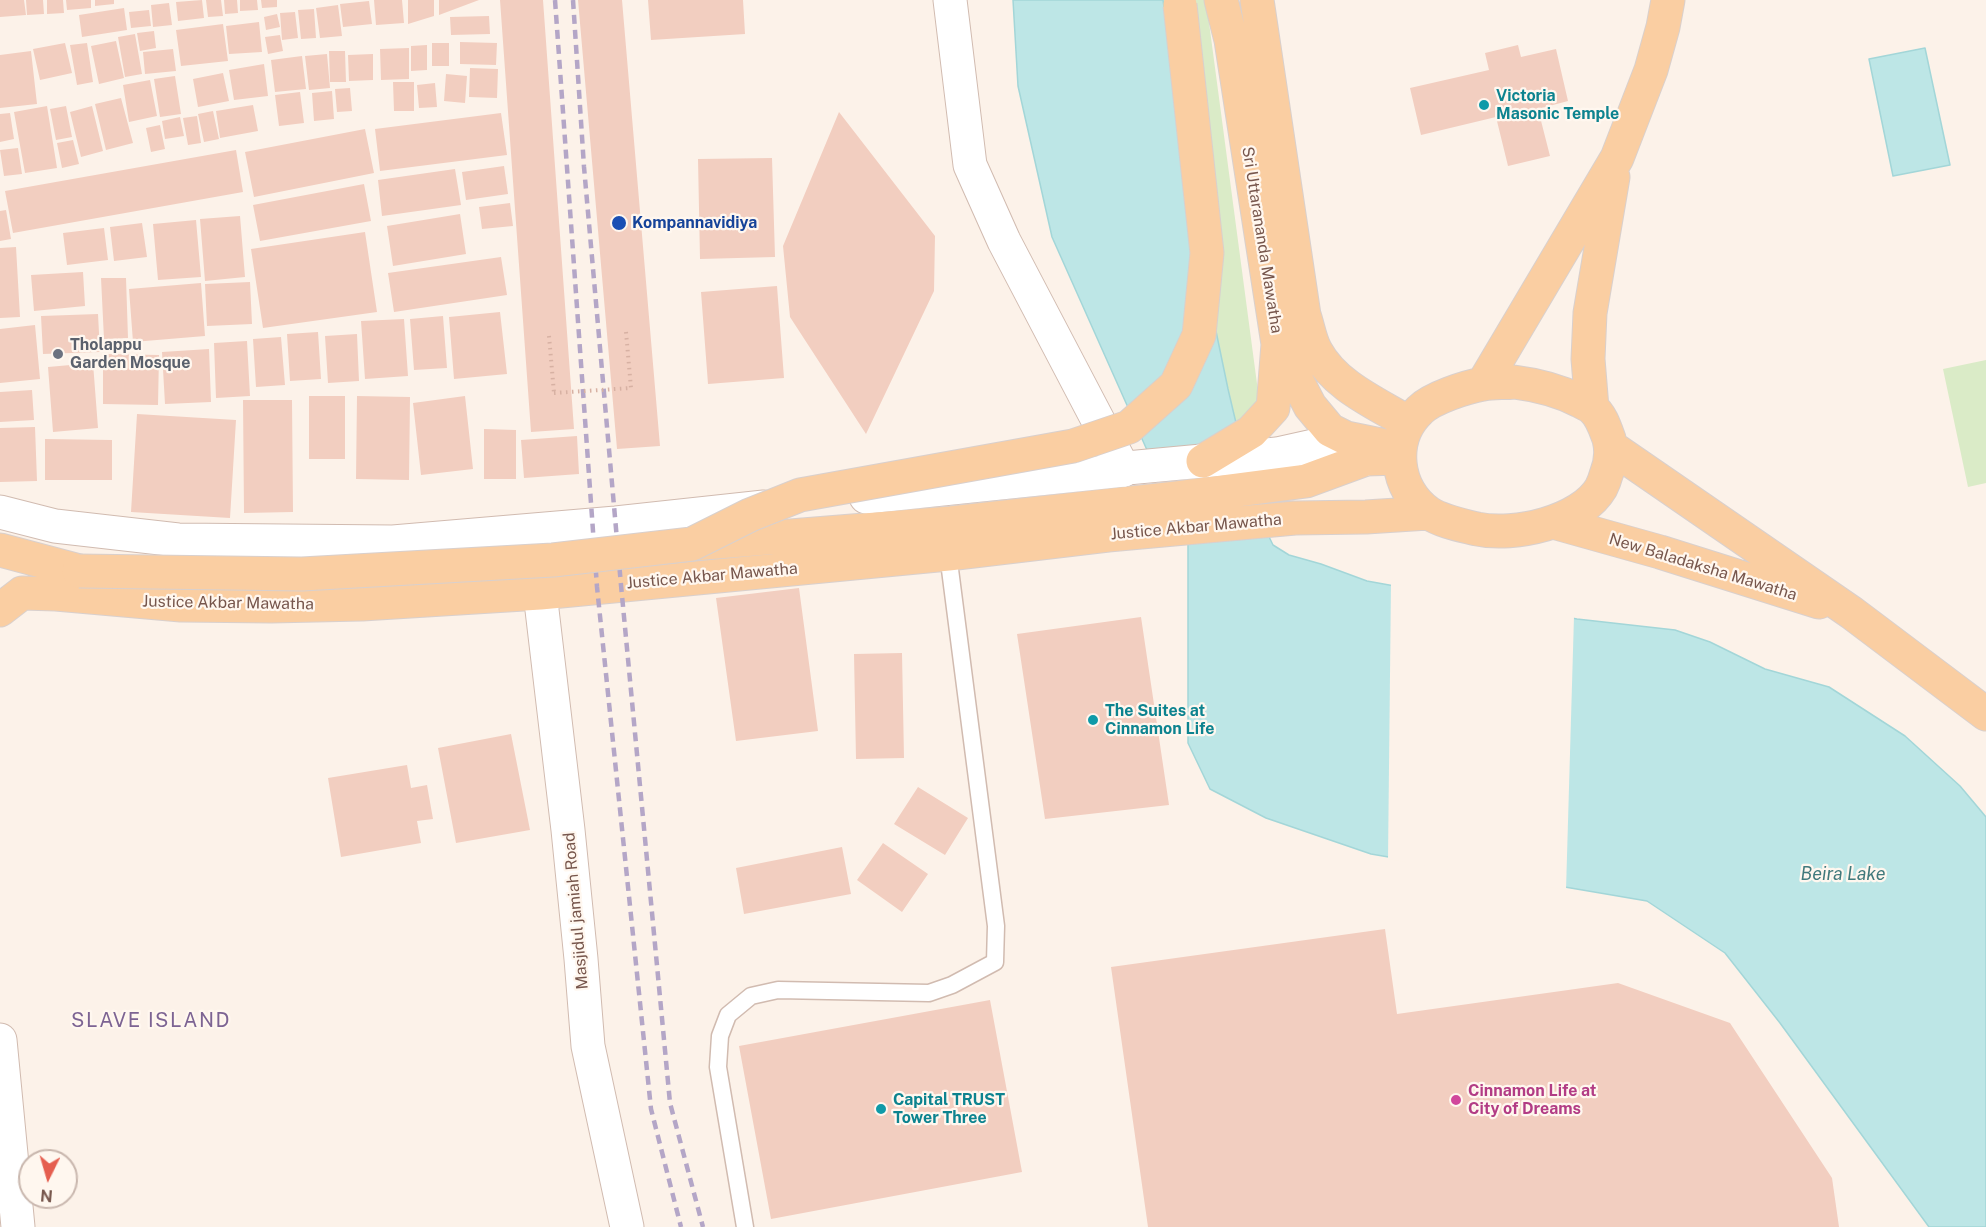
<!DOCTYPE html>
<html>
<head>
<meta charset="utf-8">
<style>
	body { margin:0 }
	#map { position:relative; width:1986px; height:1227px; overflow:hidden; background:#fcf2e9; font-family:"Public Sans",sans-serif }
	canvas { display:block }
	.north { position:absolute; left:18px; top:1149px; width:60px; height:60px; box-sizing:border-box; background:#fff7ef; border:2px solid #c9b7ae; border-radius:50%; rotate:185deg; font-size:16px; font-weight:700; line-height:24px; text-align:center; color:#77564c }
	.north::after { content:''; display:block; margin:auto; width:21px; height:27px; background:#e55e4f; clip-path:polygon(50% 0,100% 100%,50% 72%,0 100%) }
</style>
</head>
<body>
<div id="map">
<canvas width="1986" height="1227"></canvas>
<div class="north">N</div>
</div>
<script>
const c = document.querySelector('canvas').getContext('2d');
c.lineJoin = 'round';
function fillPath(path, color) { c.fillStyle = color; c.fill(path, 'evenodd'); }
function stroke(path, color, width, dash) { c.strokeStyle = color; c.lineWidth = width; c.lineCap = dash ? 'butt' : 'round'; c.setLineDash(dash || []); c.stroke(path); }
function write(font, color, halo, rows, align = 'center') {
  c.font = font + ' "Public Sans",sans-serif'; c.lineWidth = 4.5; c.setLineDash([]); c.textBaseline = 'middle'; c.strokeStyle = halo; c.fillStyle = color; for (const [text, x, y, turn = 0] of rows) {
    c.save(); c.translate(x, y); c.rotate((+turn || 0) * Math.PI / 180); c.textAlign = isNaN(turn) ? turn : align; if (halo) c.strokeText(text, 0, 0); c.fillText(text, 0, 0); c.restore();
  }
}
const green = new Path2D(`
	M1163,0H1206L1267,459L1245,461L1228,389L1194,225Z
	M1986,360V483L1968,487L1943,369Z`);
const water = new Path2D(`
	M1013,0H1163L1194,225L1228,389L1245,461L1267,459L1258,514L1273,545L1289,555L1321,564L1367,581L1577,619L1675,630L1710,642L1765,669L1829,687L1905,736L1960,786L1986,817V1227H1929L1780,1023L1725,953L1647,901L1371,854L1266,818L1210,789L1188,743V542L1052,237L1018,86Z
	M1925,48L1950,165L1893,176L1869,59Z`);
const pier = new Path2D(`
	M1391,583L1574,616L1566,890L1388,859Z`);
const building = new Path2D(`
	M0,0H24L26,15L0,17Z
	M26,0H43L44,14L27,15Z
	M47,0H63L64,13L47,14Z
	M66,0H91V8L67,10Z
	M95,0H114V4L95,6Z
	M202,0L204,18L178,21L176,2Z
	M206,0H221L223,16L208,17Z
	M224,0H237L238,13L225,14Z
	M240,0H257L258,10L240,11Z
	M261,0H277V7L262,8Z
	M374,0H402L404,23L376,25Z
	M408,0H434V16L408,24Z
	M439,0H479L439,15Z
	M500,0H543L574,429L531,432Z
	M578,0H622L660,446L617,449Z
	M648,0H743L745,34L651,40Z
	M369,1L372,24L343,27L340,4Z
	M169,3L172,25L153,27L151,5Z
	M338,5L342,36L320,38L316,8Z
	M124,8L127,30L82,37L79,15Z
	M314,9L316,38L301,39L298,10Z
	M149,10L151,26L131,28L129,12Z
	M295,12L298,38L282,40L280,13Z
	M277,14L280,27L266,30L264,17Z
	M489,16L490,34L451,35L450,17Z
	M259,22L262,52L229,54L226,26Z
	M223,24L228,61L181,66L176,30Z
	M154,31L156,48L140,51L137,33Z
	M135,34L142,74L125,77L118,37Z
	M280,35L283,51L268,54L265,37Z
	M116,41L124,78L99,84L91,46Z
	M460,42L497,43L496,65L460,64Z
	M65,43L72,73L40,80L33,49Z
	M87,43L93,82L77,85L70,45Z
	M432,43H449V66H432Z
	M427,45V70L411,71V46Z
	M1518,45L1521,57L1556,49L1568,101L1538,109L1550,156L1508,166L1496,117L1421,135L1410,88L1489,70L1485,53Z
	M409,48V79L381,80L380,49Z
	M173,49L176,71L145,74L143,52Z
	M31,51L37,104L0,108V55Z
	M329,51H345L346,82H330Z
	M327,54L330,88L309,90L305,56Z
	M373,54V80L349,81L348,55Z
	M302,56L306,89L275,92L271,60Z
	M264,64L268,96L234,100L229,70Z
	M470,68L498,69L497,98L469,97Z
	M223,73L229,101L198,107L193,79Z
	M446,74L467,76L465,103L444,101Z
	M175,76L181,114L160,117L154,79Z
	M150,80L157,116L129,122L123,85Z
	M393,82H414V111H394Z
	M435,83L437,107L419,108L417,85Z
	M350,88L352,111L337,112L335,89Z
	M332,91L334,119L314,121L312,93Z
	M300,92L304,123L279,126L275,95Z
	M121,98L133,143L106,150L95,104Z
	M253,105L258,131L220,138L216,111Z
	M47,106L57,168L25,173L14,112Z
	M66,106L72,137L56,140L50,109Z
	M92,106L103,151L81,157L70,112Z
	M213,111L219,139L204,142L198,114Z
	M839,112L935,236L934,291L866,434L790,317L783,246Z
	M10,113L14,139L0,142V114Z
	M501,113L507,155L380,171L375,129Z
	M197,116L201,143L188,145L183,118Z
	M180,117L184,136L165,139L162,121Z
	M160,125L165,149L151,152L146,128Z
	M365,129L374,173L254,197L245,152Z
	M73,140L79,164L62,168L57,143Z
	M18,148L22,174L4,176L0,150Z
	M236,150L243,192L13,233L5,191Z
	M772,158L775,257L700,259L698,159Z
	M504,166L508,194L466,200L462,172Z
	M455,169L461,205L382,216L378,180Z
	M364,184L371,221L260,241L253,205Z
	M510,203L513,226L482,229L479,207Z
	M6,210L11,239L0,241V211Z
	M460,214L466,254L393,266L387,226Z
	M240,216L245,277L205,281L200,219Z
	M196,220L201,277L158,280L153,224Z
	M142,223L147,257L114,261L110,227Z
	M104,228L108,260L67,265L63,233Z
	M365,232L377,312L263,328L251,249Z
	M16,247L20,317L0,318V248Z
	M501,257L507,295L394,312L388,273Z
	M83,272L85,306L34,311L31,275Z
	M101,278H126L128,338L104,339Z
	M250,282L252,324L207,326L205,284Z
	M201,283L205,336L133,342L129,289Z
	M777,286L784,378L708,384L701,292Z
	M500,312L507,374L454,379L449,317Z
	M98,314L100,352L43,354L41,316Z
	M443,316L447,368L414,370L410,319Z
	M404,319L408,376L365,379L361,321Z
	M35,325L40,379L0,383V329Z
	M318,332L321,379L290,381L287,334Z
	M357,334L359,381L328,383L325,336Z
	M281,337L285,385L256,387L253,339Z
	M247,341L250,396L216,398L214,343Z
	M209,349L211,402L165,404L162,352Z
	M103,354L159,355L158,405L103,404Z
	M93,363L98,428L53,432L48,367Z
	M32,390L34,420L0,422V392Z
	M309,396H345V459H309Z
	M357,396L410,397L409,480L356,479Z
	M465,396L473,469L421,475L413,403Z
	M243,400H292L293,512L244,513Z
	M137,414L236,420L230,518L131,512Z
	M35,427L37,481L0,482V428Z
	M484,429L516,430V479H484Z
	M577,436L579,474L524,478L521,440Z
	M45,439L112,440V480H45Z
	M799,588L818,731L736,741L716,598Z
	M1141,617L1169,805L1045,819L1017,634Z
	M902,653L904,758L856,759L854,654Z
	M511,734L530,830L456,843L438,748Z
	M407,765L411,788L427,785L433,819L417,821L421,843L341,857L328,778Z
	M918,787L968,818L945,855L894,824Z
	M883,843L928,874L902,912L857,880Z
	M842,847L851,894L744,914L736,868Z
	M1385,929L1397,1014L1618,983L1730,1023L1832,1178L1839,1227H1148L1111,967Z
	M990,1000L1022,1172L771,1219L739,1046Z`);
const path = new Path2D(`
	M626,332L631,388
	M549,336L554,393`);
const service = new Path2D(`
	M745,1227L718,1067L720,1036L728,1015L751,996L778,990L929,993L952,985L995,962L996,926L948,554`);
const minor = new Path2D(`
	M950,0L970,165L1004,241L1124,470
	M540,593L568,830L581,959L588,1046L627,1227`);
const tertiary = new Path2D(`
	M866,497L1124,470L1127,468L1277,454L1313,446L1334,448L1366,459
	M0,512L55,526L178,540L393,542L616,523L764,507
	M0,1040L18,1227`);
const primary = new Path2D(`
	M1221,0L1231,40L1278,344L1310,406L1330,430L1346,438L1395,448
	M1257,0L1304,315C1308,326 1310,341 1316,351C1335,386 1376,403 1409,423
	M1514,382C1538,385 1558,390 1580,401C1583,403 1589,405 1592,408C1601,415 1605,428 1609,439C1612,451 1611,463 1606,475C1605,479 1603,484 1601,488C1581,522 1514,537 1477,529C1461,525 1443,522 1429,513C1395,490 1389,439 1420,410C1432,398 1466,387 1483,384C1493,382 1504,383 1514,382Z
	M1483,384L1617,158L1651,70L1663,27L1668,0
	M1592,408L1588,359L1590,313L1613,177
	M1611,447L1852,613L1986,714
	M1203,461L1251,432L1273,408L1278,344
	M1553,522L1660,552L1819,602
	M692,544L951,523L1177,498L1306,481L1366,459L1399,458
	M0,550L79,571
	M0,610L22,593L56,594L181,605L271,606L362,604L540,593L948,554L1108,535L1295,518L1366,517L1428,513`);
const rail = new Path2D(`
	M555,0L597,587L651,1109L681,1227
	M573,0L584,167L621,585L670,1103L703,1227`);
const pathBridge = new Path2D(`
	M554,393L631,388`);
const primaryBridge = new Path2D(`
	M79,571L302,574L553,560L692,544L750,515L800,495L1073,446L1129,427L1176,385L1199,335L1207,253L1180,5`);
const markers = [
	[1484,105,6,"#0f9aa8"],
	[619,223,8,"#1a4fb4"],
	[58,354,6,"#6b7280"],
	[1093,720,6,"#0f9aa8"],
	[1456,1100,6,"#d1479c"],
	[881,1109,6,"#0f9aa8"]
];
const cultureNames = [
	["Victoria",1496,96],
	["Masonic Temple",1496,114],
	["The Suites at",1105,711],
	["Cinnamon Life",1105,729],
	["Capital TRUST",893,1100],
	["Tower Three",893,1118]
];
const transitNames = [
	["Kompannavidiya",632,223]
];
const streetNames = [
	["Sri Uttarananda Mawatha",1262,240,81],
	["Justice Akbar Mawatha",1196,527,-5],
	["New Baladaksha Mawatha",1703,567,17],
	["Justice Akbar Mawatha",712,576,-5],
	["Justice Akbar Mawatha",228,603,1],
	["Masjidul jamiah Road",576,911,-95]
];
const worshipNames = [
	["Tholappu",70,345],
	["Garden Mosque",70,363]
];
const hotelNames = [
	["Cinnamon Life at",1468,1091],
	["City of Dreams",1468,1109]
];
const waterNames = [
	["Beira Lake",1843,874]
];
const quarterNames = [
	["SLAVE ISLAND",151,1021]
];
fillPath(green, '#daebc7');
fillPath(water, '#bde6e6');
stroke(water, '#a3d6d8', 1.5);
fillPath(pier, '#fcf2e9');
fillPath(building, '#f2cec0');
stroke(service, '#d1bbb0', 19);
stroke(minor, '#d1bbb0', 35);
stroke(tertiary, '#d1bbb0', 35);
stroke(primary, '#d9d0cd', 35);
stroke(path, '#d7b1a3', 4, [1.5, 4.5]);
stroke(service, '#fff', 16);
stroke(minor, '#fff', 33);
stroke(tertiary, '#fff', 33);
stroke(primary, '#facea2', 33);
stroke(rail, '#b4a6c7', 4.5, [9, 6]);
stroke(primaryBridge, '#d9d0cd', 35, []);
stroke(pathBridge, '#d7b1a3', 4, [1.5, 4.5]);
stroke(primaryBridge, '#facea2', 33);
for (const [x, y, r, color] of markers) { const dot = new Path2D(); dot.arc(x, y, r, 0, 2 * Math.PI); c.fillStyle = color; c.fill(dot); stroke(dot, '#fff7ef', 2); }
write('bold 16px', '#0d838f', '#fff7ef', cultureNames, 'left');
write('bold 16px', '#164399', '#fff7ef', transitNames, 'left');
write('16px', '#77564c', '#fff7ef', streetNames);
write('bold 16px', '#5b616d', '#fff7ef', worshipNames, 'left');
write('bold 16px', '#b23c85', '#fff7ef', hotelNames, 'left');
write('italic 18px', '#40797c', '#fff7ef', waterNames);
c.letterSpacing = '1.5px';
write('20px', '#7d6493', '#fff7ef', quarterNames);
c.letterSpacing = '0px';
</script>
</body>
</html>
